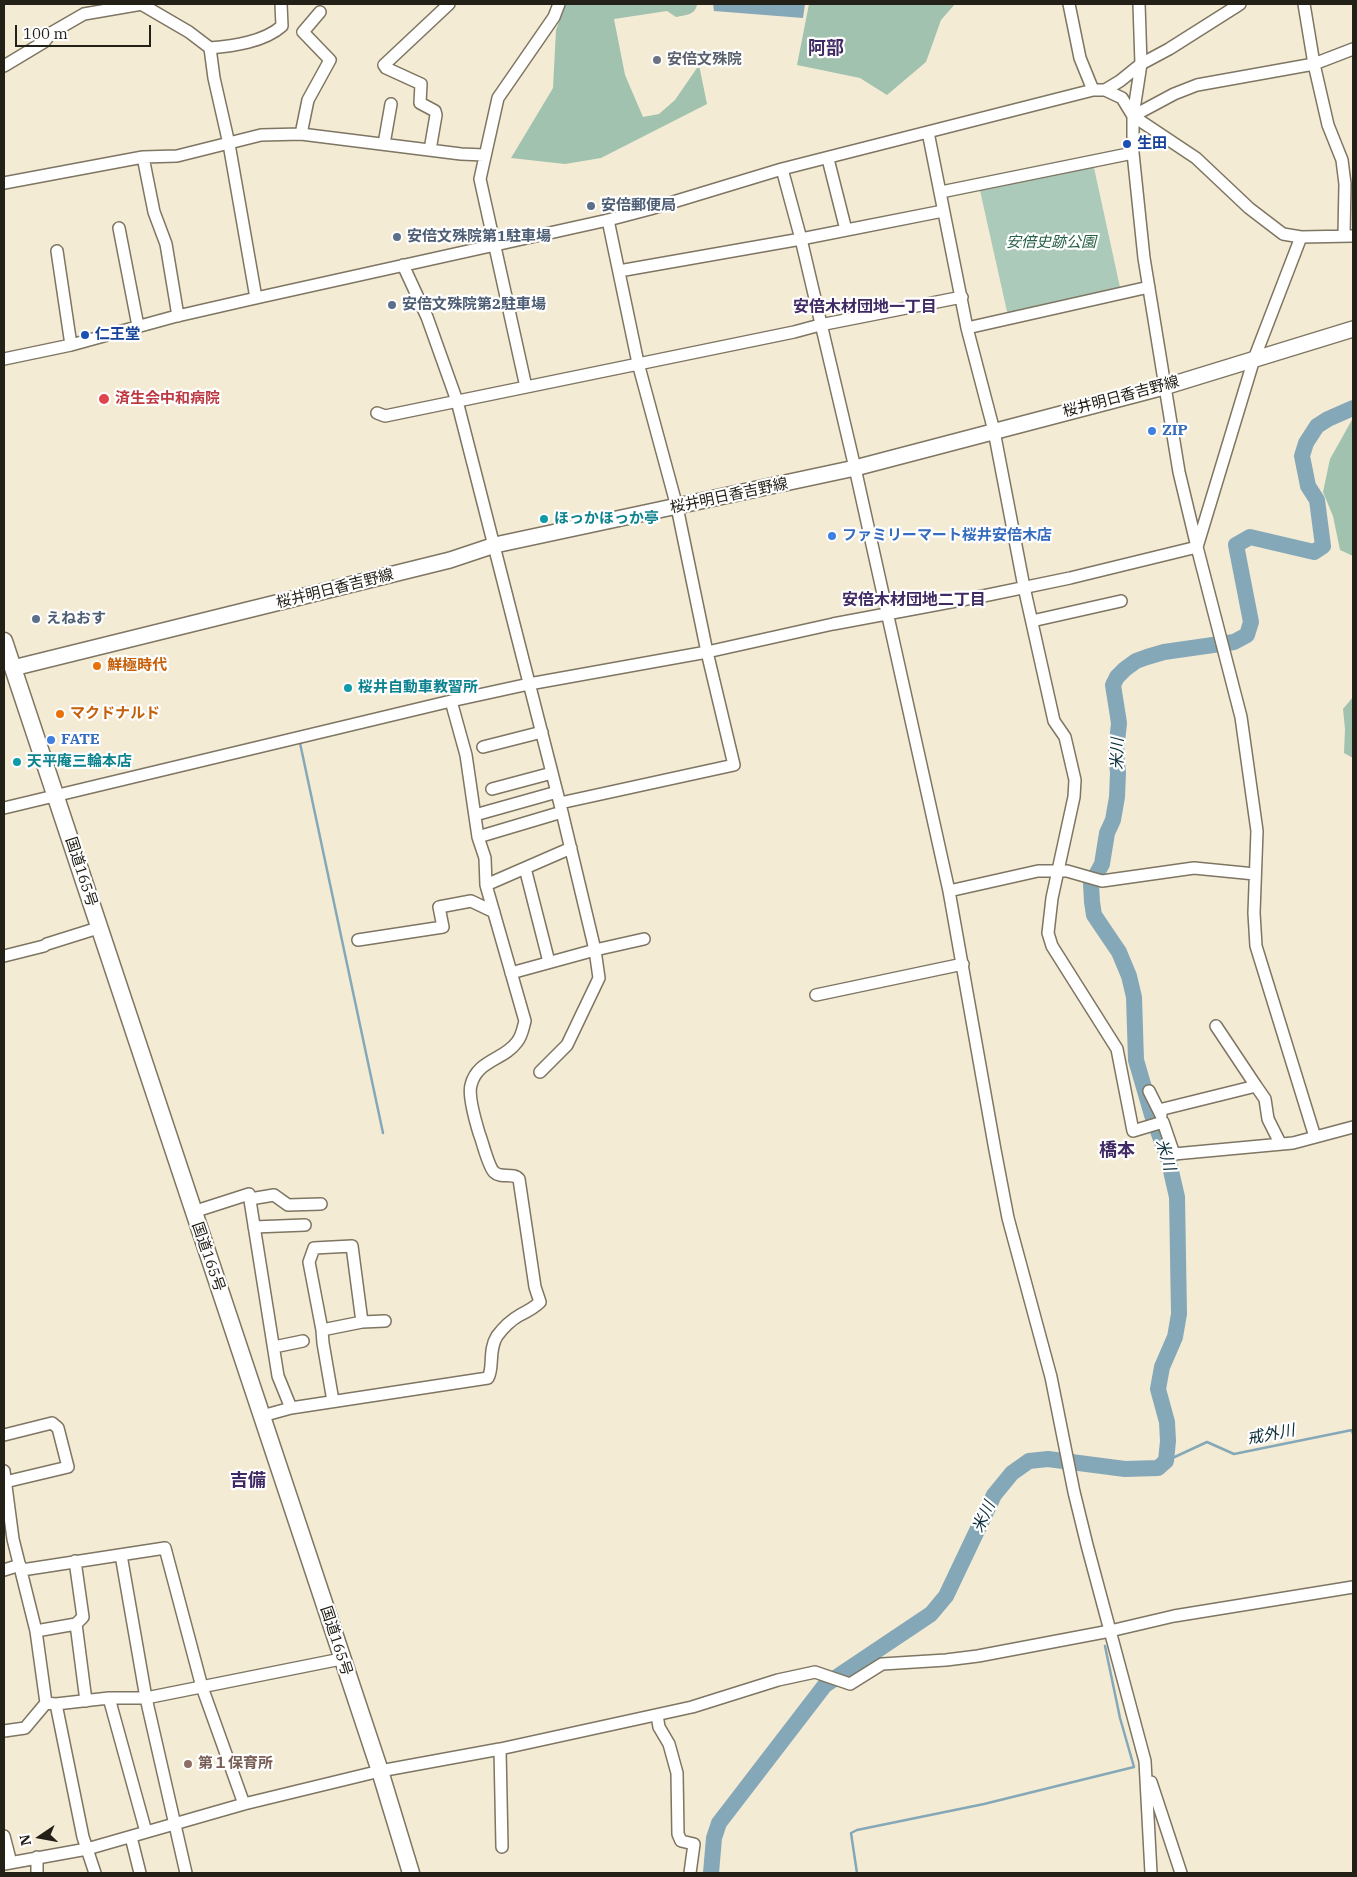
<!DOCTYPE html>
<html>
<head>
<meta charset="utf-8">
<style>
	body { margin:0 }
	#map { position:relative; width:1357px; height:1877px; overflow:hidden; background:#f4ebd5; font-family:"IBM Plex Serif",serif }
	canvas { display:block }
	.frame { position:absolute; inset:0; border:5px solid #232018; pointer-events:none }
	.north { position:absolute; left:15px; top:1812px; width:50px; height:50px; -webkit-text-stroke:4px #fff; paint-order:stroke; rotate:258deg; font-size:14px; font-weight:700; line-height:20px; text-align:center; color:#232018 }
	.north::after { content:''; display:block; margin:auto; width:18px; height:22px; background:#232018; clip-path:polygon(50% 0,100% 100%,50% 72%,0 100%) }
	.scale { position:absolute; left:15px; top:25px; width:136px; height:22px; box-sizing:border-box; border:2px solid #232018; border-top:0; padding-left:6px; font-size:15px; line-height:18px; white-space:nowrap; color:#232018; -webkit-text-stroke:4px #fff; paint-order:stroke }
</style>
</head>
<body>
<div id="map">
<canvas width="1357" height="1877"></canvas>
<div class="frame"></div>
<div class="north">N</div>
<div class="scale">100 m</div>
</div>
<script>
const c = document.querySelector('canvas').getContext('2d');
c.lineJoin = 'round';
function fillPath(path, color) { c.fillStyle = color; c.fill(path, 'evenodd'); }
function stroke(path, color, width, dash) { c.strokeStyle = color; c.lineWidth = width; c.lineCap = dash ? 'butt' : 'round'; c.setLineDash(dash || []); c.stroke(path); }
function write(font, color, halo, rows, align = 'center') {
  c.font = font + ' "IBM Plex Serif","Noto Sans JP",serif'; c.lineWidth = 4.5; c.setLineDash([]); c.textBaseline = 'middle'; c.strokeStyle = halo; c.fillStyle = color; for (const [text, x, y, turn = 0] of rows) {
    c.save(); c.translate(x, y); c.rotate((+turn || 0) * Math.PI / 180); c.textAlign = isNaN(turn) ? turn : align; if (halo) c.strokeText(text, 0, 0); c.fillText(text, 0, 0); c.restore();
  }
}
const green = new Path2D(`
	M1093,163L1121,292L1008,316L979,186Z`);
const forest = new Path2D(`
	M566,4H697C696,15 685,15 676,17L667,11L614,19L625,75L643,117L659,114L675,100L699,65L707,104L601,158L565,164L511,158L553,88L556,30Z
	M809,4H955L941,20L926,62L887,95L860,78L797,65Z
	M1353,418V556L1340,550L1333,516L1323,492L1330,459Z
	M1353,697V758L1344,753L1345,729L1343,709Z`);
const water = new Path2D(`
	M713,4H805L803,18L714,11Z`);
const stream = new Path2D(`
	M300,743L383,1133
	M1166,1461L1207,1442L1234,1454L1352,1430L1353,1434
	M857,1873L851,1833L857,1830L984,1804L1134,1767L1120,1718L1105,1646`);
const river = new Path2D(`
	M711,1873L714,1838L719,1823L825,1685L931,1614L946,1596L994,1495L1012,1473L1029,1461L1048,1459L1125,1469L1158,1468L1166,1461L1168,1441L1167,1422L1158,1389L1162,1367L1175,1337L1179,1314L1177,1197L1168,1158L1152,1115L1136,1060L1134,997L1129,976L1119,952L1094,915L1092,902L1091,884L1102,864L1107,833L1113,820L1117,797L1118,773L1116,752L1119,723L1113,685L1117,677L1125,669L1136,661L1147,657L1164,652L1234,642L1247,635L1251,622L1236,545L1250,537L1314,552L1323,546L1317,500L1308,486L1302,456L1306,443L1317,426L1328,419L1353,408`);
const minor = new Path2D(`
	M141,4L189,32L210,48L214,78L229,144L256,298
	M1069,4L1080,58L1093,90
	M1304,4L1314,64L1328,125L1342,160L1345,184L1344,235
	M210,48C233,46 264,42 282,26L281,4
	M4,66L44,42L51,33L84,14L142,4
	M1105,90L1122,98L1133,116L1196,158L1249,208L1283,234L1301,237L1353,236
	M1133,116L1174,94L1197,85L1314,64L1353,49
	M928,132L967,328L994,431L1024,587L1054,721L1065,737L1075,780L1074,797L1052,898L1048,933L1052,946L1117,1049L1133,1131L1163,1122L1174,1154L1293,1143L1353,1127
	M301,134L308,100L330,60L303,32L320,12
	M384,144L391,104
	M430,150L436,115L435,111L420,103L421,84L386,68L384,65L449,4
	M143,157L154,212L166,244L178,316
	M828,159L846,230
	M782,169L801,239L855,468L949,891L995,1150L1008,1218L1051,1377L1074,1492L1087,1545L1145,1761L1151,1873
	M4,183L143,157L177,156L261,135L301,134L461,154L484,155
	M941,192L1133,153
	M119,228L138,326
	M1301,237L1254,359L1197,547L1241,717L1257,831L1254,913L1256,946L1315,1137
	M57,251L71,345
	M403,265L427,317L457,401L562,812L595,950L511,973
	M619,271L801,239L943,211
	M967,328L1149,287
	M4,359L71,345L173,317L256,298L608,220L650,209L782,169L1093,90H1105L1120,81L1141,64L1169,49L1240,4
	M526,387L480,179L498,98L554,17L559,4
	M377,413L385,416L794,332L820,325L962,297
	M1032,621L1121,601
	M483,747L542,732
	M492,789L552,773
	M560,803L734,765L707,652L677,507L638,363L608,220
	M4,808L451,701L529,684L707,652L833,624L988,595L1070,578L1197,547L1179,472L1144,258L1133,153V116L1141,64L1139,4
	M475,815L557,792
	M478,837L562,812
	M525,868L549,962
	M486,885L571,848
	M949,891L1038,871H1067L1102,881L1194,868L1255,874
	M358,940L443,927L439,907L471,901L494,912
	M4,956L44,946L47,944L98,928
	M816,995L963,964
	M540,1072L567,1045L599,978L595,950L644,939
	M1256,1086L1265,1099L1268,1119L1280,1143
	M1149,1091L1161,1115
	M1159,1110L1256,1086L1216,1026
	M250,1199L274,1195L288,1205L321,1204
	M193,1212L249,1194L278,1376L291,1408
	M254,1227L305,1225
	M322,1330L362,1322L385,1321
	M274,1347L303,1341
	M333,1401L323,1343L322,1330L309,1262L314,1248L352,1246L362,1322
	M262,1416L291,1408L488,1378C494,1368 488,1350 497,1336C503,1328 511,1320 520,1315C528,1311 534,1308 540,1302L535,1287L519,1179C513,1172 501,1179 494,1172C488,1166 483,1143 479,1133C476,1123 468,1095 471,1085C477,1060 504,1060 517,1042C522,1036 523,1028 525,1021L486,885L485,858L478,837L466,755L451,701
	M4,1435L52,1423L58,1428L68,1467L5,1482
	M4,1471L13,1539L36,1631L46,1703
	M121,1555L146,1698L186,1873
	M75,1561L83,1617L76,1624
	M4,1570L20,1565
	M22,1570L165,1548L202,1687L244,1804
	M36,1631L76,1624L86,1701
	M109,1698L146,1832
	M46,1703L56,1704L109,1698H146L341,1659
	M56,1704L83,1837L95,1873
	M657,1715L659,1727L669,1744L677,1773L678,1834L681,1841L694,1844L690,1873
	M4,1731L25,1728L46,1703
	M500,1749L502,1847
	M1151,1782L1181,1873
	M4,1836L11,1863
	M131,1837L140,1873
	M37,1857V1873
	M4,1864L87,1849L244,1804L380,1771L500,1749L692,1707L778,1680L815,1672L850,1684L882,1664L946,1660L978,1656L1110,1631L1174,1616L1353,1587`);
const major = new Path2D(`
	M13,668L450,560L495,545L855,468L1164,387L1353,329`);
const highway = new Path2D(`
	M4,641L380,1771L411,1873`);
const markers = [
	[657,60,5,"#6b7280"],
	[1127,144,5,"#1a4fb4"],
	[591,206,5,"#5c6f8a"],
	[397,237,5,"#5c6f8a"],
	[392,305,5,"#5c6f8a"],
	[85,335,5,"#1a4fb4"],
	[104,399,6,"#e0444e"],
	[1152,431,5,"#3f7fe0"],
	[544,519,5,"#0f9aa8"],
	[832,536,5,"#3f7fe0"],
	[36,619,5,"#5c6f8a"],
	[97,666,5,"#e8710a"],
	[348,688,5,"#0f9aa8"],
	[60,714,5,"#e8710a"],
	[51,740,5,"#3f7fe0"],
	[17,762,5,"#0f9aa8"],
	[188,1764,5,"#8d6e63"]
];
const worshipNames = [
	["安倍文殊院",667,60]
];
const transitNames = [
	["生田",1137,144],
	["仁王堂",95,335]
];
const serviceNames = [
	["安倍郵便局",601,206],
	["安倍文殊院第1駐車場",407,237],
	["安倍文殊院第2駐車場",402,305],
	["えねおす",46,619]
];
const parkNames = [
	["安倍史跡公園",1051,243]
];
const streetNames = [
	["桜井明日香吉野線",1121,397,-15],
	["桜井明日香吉野線",729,496,-12],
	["桜井明日香吉野線",335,589,-14],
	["国道165号",81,872,72],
	["国道165号",208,1257,71],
	["国道165号",336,1641,72]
];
const healthNames = [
	["済生会中和病院",115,399]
];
const shopNames = [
	["ZIP",1162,431],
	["ファミリーマート桜井安倍木店",842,536],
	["FATE",61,740]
];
const cultureNames = [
	["ほっかほっか亭",554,519],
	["桜井自動車教習所",358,688],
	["天平庵三輪本店",27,762]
];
const foodNames = [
	["鮮極時代",107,666],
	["マクドナルド",70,714]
];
const educationNames = [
	["第１保育所",198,1764]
];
const neighbourhoodNames = [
	["安倍木材団地一丁目",865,307],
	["安倍木材団地二丁目",914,600]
];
const waterNames = [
	["米川",1118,754,-89],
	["米川",1165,1155,73],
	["戒外川",1271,1435,-11],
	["米川",984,1517,-65]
];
const quarterNames = [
	["阿部",826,49],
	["橋本",1117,1151],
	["吉備",248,1481]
];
fillPath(green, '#accab9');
fillPath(forest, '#a0c2af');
fillPath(water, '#85a8b8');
stroke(stream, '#85a8b8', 2.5);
stroke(river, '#85a8b8', 16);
stroke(minor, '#7e7562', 14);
stroke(major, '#7e7562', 18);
stroke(highway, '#7e7562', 19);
stroke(minor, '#fff', 11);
stroke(major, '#fff', 15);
stroke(highway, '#fff', 16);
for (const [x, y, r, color] of markers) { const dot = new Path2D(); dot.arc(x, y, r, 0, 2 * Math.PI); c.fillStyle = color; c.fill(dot); stroke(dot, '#fff', 2); }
write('bold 15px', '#5b616d', '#fff', worshipNames, 'left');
write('bold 15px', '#164399', '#fff', transitNames, 'left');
write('bold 15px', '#4e5e75', '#fff', serviceNames, 'left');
write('italic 15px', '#255f45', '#fff', parkNames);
write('15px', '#232018', '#fff', streetNames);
write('bold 15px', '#be3a42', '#fff', healthNames, 'left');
write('bold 15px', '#366cbe', '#fff', shopNames, 'left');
write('bold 15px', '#0d838f', '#fff', cultureNames, 'left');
write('bold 15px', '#c56008', '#fff', foodNames, 'left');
write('bold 15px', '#785e54', '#fff', educationNames, 'left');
write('bold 16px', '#402a64', '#fff', neighbourhoodNames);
write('italic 16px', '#0d2e3b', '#fff', waterNames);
write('bold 18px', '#402a64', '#fff', quarterNames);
</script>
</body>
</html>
